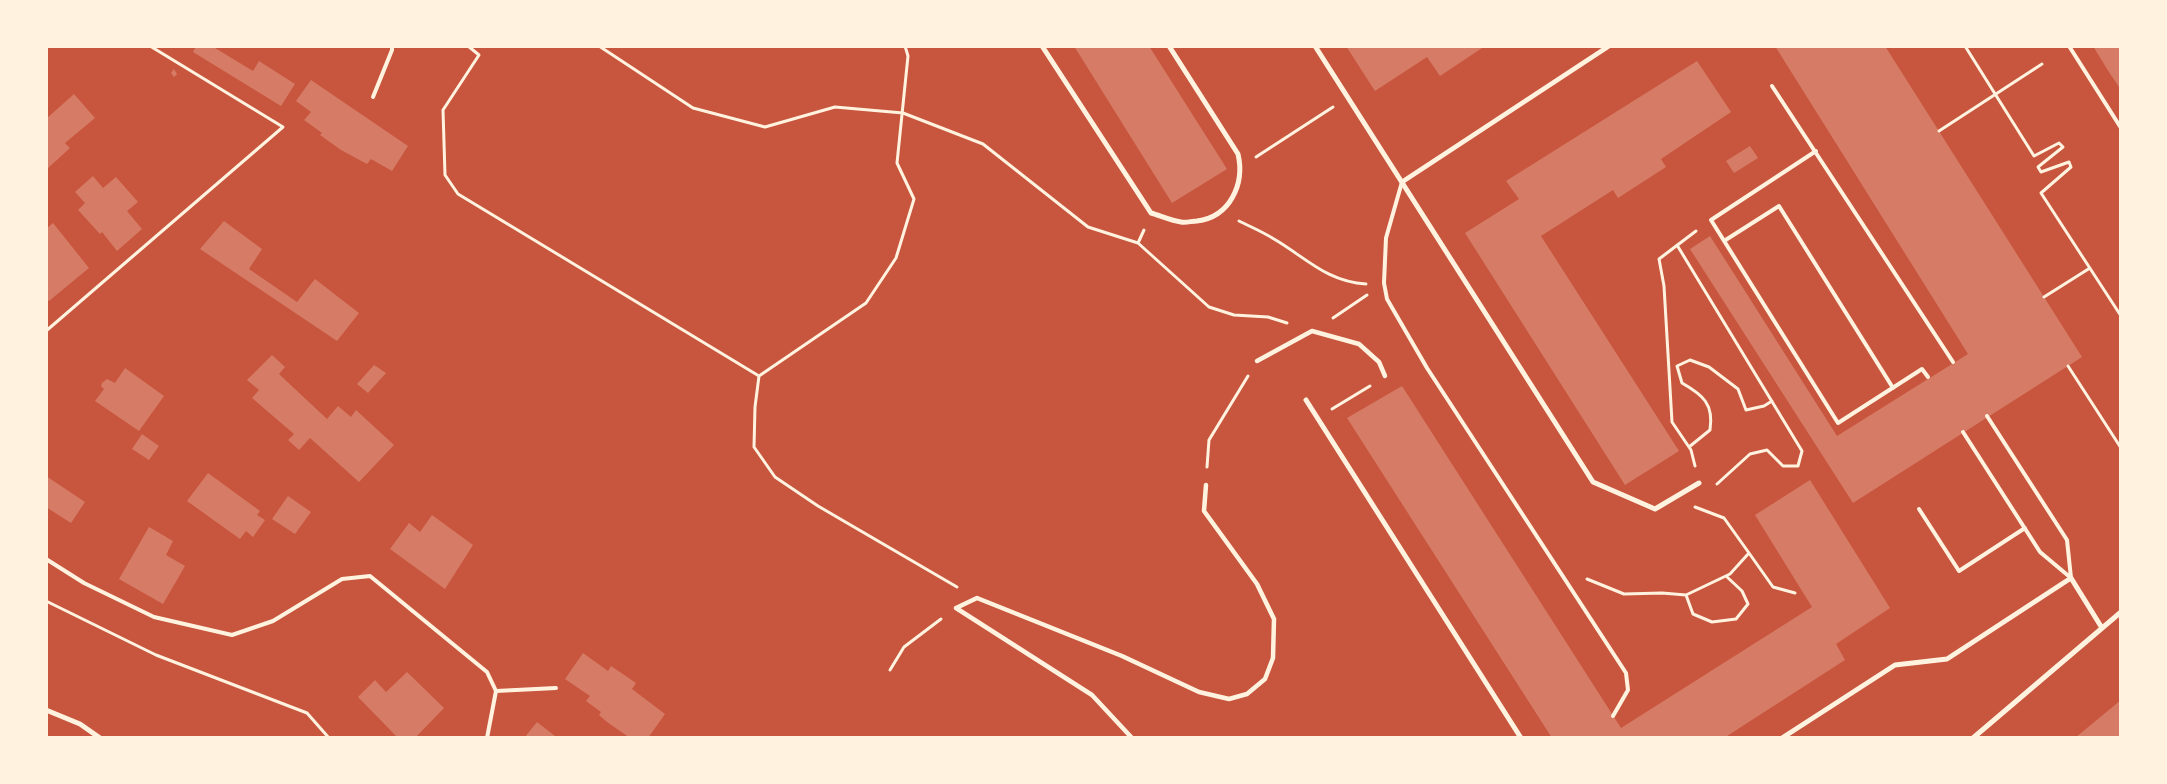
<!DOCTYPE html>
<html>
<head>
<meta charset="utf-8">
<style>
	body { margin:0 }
	#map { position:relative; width:2167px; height:784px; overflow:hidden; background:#c8553d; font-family:Roboto,sans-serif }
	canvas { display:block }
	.frame { position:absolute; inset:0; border:48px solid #fff3e0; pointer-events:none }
</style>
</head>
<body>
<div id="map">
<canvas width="2167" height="784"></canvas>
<div class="frame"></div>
</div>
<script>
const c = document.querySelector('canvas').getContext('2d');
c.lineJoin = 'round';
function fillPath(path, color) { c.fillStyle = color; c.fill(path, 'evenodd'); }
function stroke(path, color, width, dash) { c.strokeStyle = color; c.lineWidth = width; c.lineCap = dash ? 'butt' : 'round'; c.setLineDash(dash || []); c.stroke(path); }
const building = new Path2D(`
	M196,46H217L215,48L253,71L259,61L295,84L281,106L193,52Z
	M1074,46H1149L1227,169L1172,203Z
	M1346,46H1485L1440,76L1427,57L1375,91Z
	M1775,46H1885L2082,357L1853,503L1690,249L1710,236L1837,436L1968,354Z
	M2093,46H2121V90L2107,69Z
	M1697,61L1731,112L1661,159L1666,167L1618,198L1613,190L1541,236L1679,451L1625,485L1465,233L1519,199L1506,181Z
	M174,69L177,74L174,77L171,73Z
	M311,80L408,146L392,171L371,159L367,164L341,150L320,135L322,133L304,120L311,112L296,101Z
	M74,94L95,118L65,143L70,148L46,170V119Z
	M1750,146L1758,158L1734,173L1726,161Z
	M93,176L103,188L116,177L138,202L127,211L142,229L117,251L102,232L100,234L78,210L85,203L75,192Z
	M224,221L262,249L249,269L297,302L315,279L359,313L337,341L200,249Z
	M53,223L89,268L49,301L46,298V229Z
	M272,355L285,367L279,374L327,419L338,406L351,417L356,410L394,445L359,482L310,438L299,450L288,440L294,434L252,398L259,390L247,380Z
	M374,365L386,373L368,393L357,384Z
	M125,368L164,396L139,431L95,401L104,389L101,386L102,383L107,379L115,383Z
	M1402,386L1621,728L1812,607L1755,515L1810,480L1890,608L1836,644L1845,660L1724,738H1552L1347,418Z
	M142,434L159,446L149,460L132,449Z
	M208,473L260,511L257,515L265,520L253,537L246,531L240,539L187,501Z
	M46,476L85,502L71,523L46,507Z
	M288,496L311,512L295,534L272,519Z
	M432,515L473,545L445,589L390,549L409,523L420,532Z
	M149,527L173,541L166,555L185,566L163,604L119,579Z
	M583,653L608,671L611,666L636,683L632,689L665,714L648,738H630L607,722L599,715L601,712L586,701L590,696L565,679Z
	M407,672L444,708L415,738H398L358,697L375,680L386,692Z
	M2121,700V738H2075L2087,728Z
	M537,722L555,736L558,738H524Z`);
const path = new Path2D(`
	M468,46L479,55L443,110L445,175L458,194L759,376L755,407L754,447L775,477L818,506L957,587
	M599,46L693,108L765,127L835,107L903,113L983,144L1088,227L1138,243L1209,307L1234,315L1268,317L1287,323
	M1965,46L2034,156L2059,143L2063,147L2038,167L2041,172L2069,162L2071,167L2041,193L2121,316
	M1939,131L2042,64
	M1256,157L1333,107
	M1239,221C1251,227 1263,232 1274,239C1305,257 1327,282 1366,284
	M1138,243L1144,230
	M1677,245L1802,451L1798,466H1783L1767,450L1750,454L1717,484
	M2044,297L2090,268
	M1333,318L1367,295
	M46,331L283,127L150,46
	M2068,366L2121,448
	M759,376L866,303L896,258L914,199L897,163L908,56L905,46
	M1332,409L1370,386
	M1689,447L1710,430C1714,404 1703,395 1682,383L1677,366L1690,360L1709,367L1738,389L1746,410L1764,406L1772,401
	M1695,466L1691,450L1672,422L1664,286L1659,259L1696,231
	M1207,467L1209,440L1248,376
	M1749,553L1773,587L1795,593
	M1587,579L1624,594L1662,593L1686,595L1730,574L1749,553L1724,518L1695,507
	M1686,595L1693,614L1712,622L1736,619L1748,604L1742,591L1726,576
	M46,601L156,655L307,713L329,738
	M890,670L904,647L941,619`);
const service = new Path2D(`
	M2069,46L2121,128
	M1772,86L1953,362
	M373,97L392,50V46
	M1816,151L1711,220L1838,423L1922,369L1928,377
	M1402,182L1386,238L1384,283L1387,299L1427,368L1626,673L1628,690L1613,716
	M1724,241L1779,206L1893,388
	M1987,416L2067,540L2071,578
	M1963,432L2040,552L2071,578
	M1919,509L1959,571L2025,528
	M46,559L84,583L154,617L232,635L273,621L342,579L370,576L487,672L496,691L487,738
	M496,691L556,688`);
const pedestrian = new Path2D(`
	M1402,182L1609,46
	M1257,361L1312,331L1359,344L1379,362L1385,376
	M956,608L977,598L1122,656L1199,692L1229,699L1247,694L1265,679L1273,658L1274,619L1257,584L1204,511L1206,485
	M956,608L1092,695L1132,738`);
const minor = new Path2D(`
	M1042,46L1151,213C1161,216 1172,221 1181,222C1186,223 1192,221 1197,221C1230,217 1245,184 1238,154L1169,46
	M1315,46L1593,482L1655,509L1699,483
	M1306,400L1521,738
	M46,710L80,724L100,738
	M1782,738L1895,665L1947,659L2071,578L2102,628
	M1973,738L2121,612`);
fillPath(building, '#d67c66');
stroke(path, '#fff3e0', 3);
stroke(service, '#fff3e0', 4);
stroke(pedestrian, '#fff3e0', 4.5);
stroke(minor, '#fff3e0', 5);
</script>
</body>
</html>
